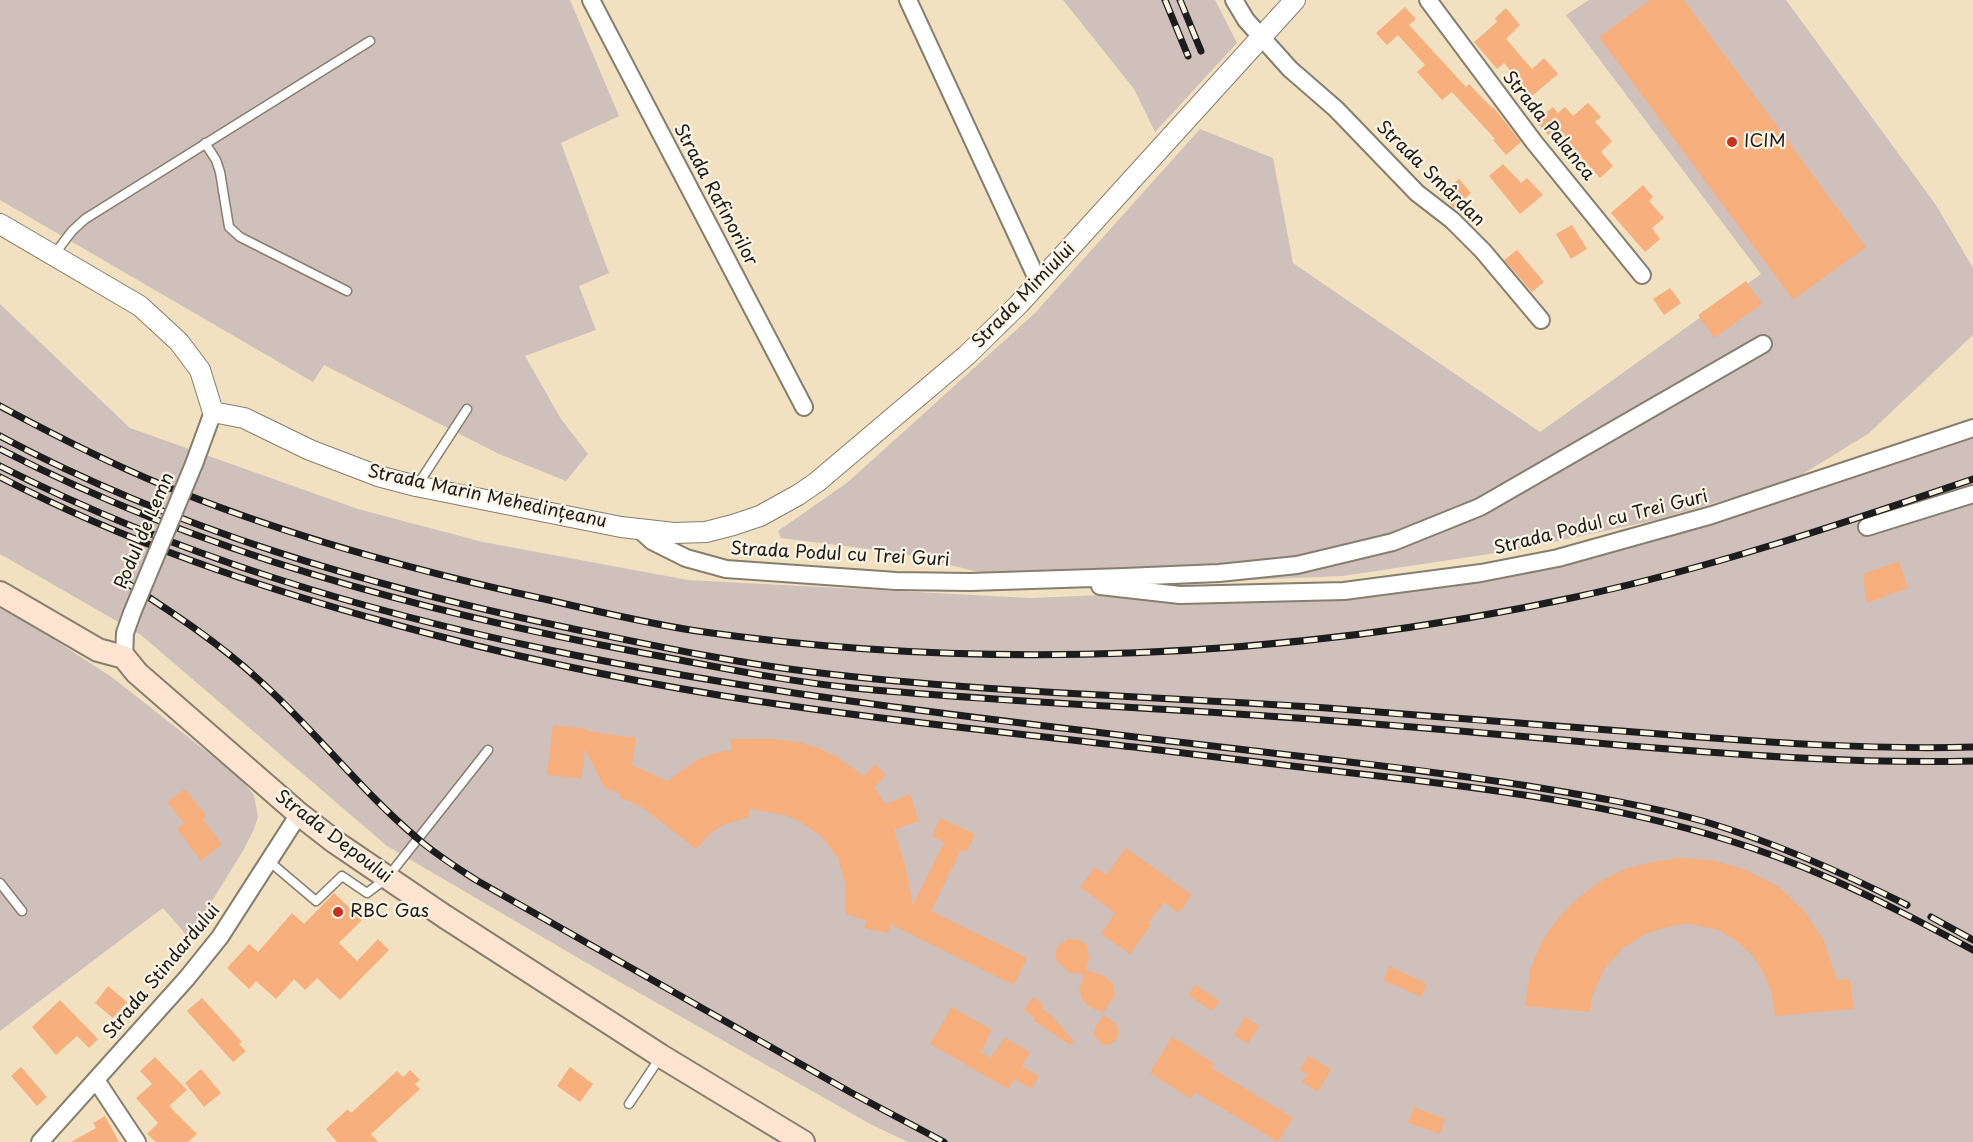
<!DOCTYPE html>
<html>
<head>
<meta charset="utf-8">
<style>
	body { margin:0 }
	canvas { display:block; background:#f1e1c1 }
</style>
</head>
<body>
<canvas width="1973" height="1142"></canvas>
<script>
const c = document.querySelector('canvas').getContext('2d');
c.lineJoin = 'round';
function fillPath(path, color) { c.fillStyle = color; c.fill(path, 'evenodd'); }
function stroke(path, color, width, dash) { c.strokeStyle = color; c.lineWidth = width; c.lineCap = dash ? 'butt' : 'round'; c.setLineDash(dash || []); c.stroke(path); }
function write(font, color, halo, rows, align = 'center') {
  c.font = font + ' "Playpen Sans",sans-serif'; c.lineWidth = 4.5; c.setLineDash([]); c.textBaseline = 'middle'; c.strokeStyle = halo; c.fillStyle = color; for (const [text, x, y, turn = 0] of rows) {
    c.save(); c.translate(x, y); c.rotate((+turn || 0) * Math.PI / 180); c.textAlign = isNaN(turn) ? turn : align; if (halo) c.strokeText(text, 0, 0); c.fillText(text, 0, 0); c.restore();
  }
}
const industrial = new Path2D(`
	M0,0H570L619,116L561,143L609,273L579,286L596,330L525,356L561,419L588,454L566,481L499,454L324,365L313,382L0,200Z
	M1063,0H1215L1237,43L1155,132L1134,89Z
	M1589,0H1786L1936,205L1973,268V335L1868,434L1793,480L1656,520L1516,550L1343,576L1045,588L900,553L781,538L778,531L848,482L1035,313L1200,129L1273,158L1293,263L1540,432L1761,274L1566,15Z
	M0,304L130,428L358,509L483,542L688,580L1030,598L1345,585L1558,558L1973,428V1142H908L872,1125L597,969L387,846L141,635L0,554Z
	M0,608L44,633L113,678L239,777L254,795L258,817L254,829L243,851L189,938L163,908L0,1031Z`);
const building = new Path2D(`
	M1650,0H1684L1866,247L1793,300L1599,37Z
	M1405,7L1416,19L1409,25L1466,87L1469,84L1492,108L1493,107L1521,142L1506,155L1493,140L1495,139L1452,92L1442,100L1417,72L1425,65L1398,35L1387,45L1376,33Z
	M1506,8L1520,25L1506,39L1532,69L1544,58L1558,74L1532,96L1504,63L1497,69L1474,42L1497,22L1495,18Z
	M1588,103L1601,117L1595,122L1612,141L1601,152L1613,166L1600,178L1573,148L1569,151L1552,132L1548,135L1536,121L1553,107L1558,113L1565,107L1573,116Z
	M1503,164L1521,183L1527,178L1543,195L1520,214L1489,176Z
	M1459,179L1471,193L1454,208L1441,195Z
	M1643,185L1653,197L1649,201L1664,218L1652,228L1660,239L1645,252L1611,213Z
	M1572,225L1587,249L1571,259L1556,234Z
	M1517,250L1544,282L1532,292L1504,260Z
	M1746,281L1762,304L1714,338L1698,315Z
	M1670,288L1681,303L1664,315L1653,299Z
	M1899,561L1908,588L1867,603L1863,574Z
	M553,725L587,729V731L636,738L632,765L667,781L694,762L711,754L732,750L730,739H774L799,742L821,749L839,758L864,776L875,764L886,775L874,787L885,804L910,794L919,821L894,830L905,865L913,905L944,842L932,836L940,818L975,834L967,852L961,850L931,911L1027,958L1014,985L890,924L888,933L864,928L866,920L846,914L845,883L838,858L820,835L797,820L785,815L749,809V817L723,825L712,832L696,849L642,807L619,797L620,794L604,787L585,749L581,779L547,775Z
	M185,789L207,817L203,820L222,844L201,861L177,829L184,823L167,802Z
	M1126,848L1192,895L1179,913L1164,902L1148,923L1151,925L1130,954L1101,934L1115,913L1080,887L1095,867L1106,875Z
	M1680,858L1711,860L1744,869L1778,886L1804,911L1824,941L1837,980L1850,979L1854,1009L1775,1016L1771,991L1763,972L1753,956L1738,942L1718,930L1690,924L1672,926L1647,933L1623,948L1604,969L1592,996L1590,1012L1525,1006L1530,970L1543,939L1560,916L1577,899L1598,883L1622,870L1651,862Z
	M334,893L362,920L339,943L357,961L378,939L389,950L340,1000L317,978L305,990L294,979L276,999L256,981L249,989L227,968L249,944L258,952L292,913L304,924Z
	M1068,939L1080,940L1087,945L1089,959L1086,970L1105,976L1113,984L1115,995L1103,1013L1088,1006L1081,998L1079,984L1082,985L1083,974L1069,973L1056,960V950L1059,945Z
	M1389,966L1427,984L1421,997L1383,980Z
	M1195,985L1220,1001L1212,1011L1188,995Z
	M108,986L127,1002L113,1018L95,1003Z
	M1033,997L1044,1005L1040,1012L1042,1009L1050,1014L1074,1041L1070,1045L1033,1020L1035,1018L1024,1010Z
	M202,998L242,1042L239,1044L246,1051L233,1062L187,1011Z
	M60,1000L98,1039L89,1048L77,1036L56,1055L32,1027Z
	M952,1007L992,1030L981,1052L990,1058L1005,1038L1030,1052L1022,1066L1039,1076L1032,1089L1014,1079L1008,1089L930,1044Z
	M1104,1015L1116,1024L1119,1032L1116,1040L1109,1045L1101,1044L1094,1035L1095,1027Z
	M1245,1017L1259,1026L1248,1044L1234,1035Z
	M1172,1037L1214,1063L1212,1068L1293,1118L1278,1142L1195,1092L1191,1099L1150,1073Z
	M1308,1056L1331,1069L1318,1092L1302,1082L1307,1074L1300,1070Z
	M155,1057L187,1090L169,1106L197,1134L188,1142H156L147,1134L158,1123L136,1098L152,1084L140,1071Z
	M21,1067L47,1097L37,1106L11,1076Z
	M570,1067L593,1084L580,1102L557,1086Z
	M201,1069L221,1093L204,1107L185,1083Z
	M410,1070L420,1080L415,1084L420,1089L371,1134L378,1142H337L326,1129L348,1109L351,1113L397,1071L403,1077Z
	M1414,1107L1445,1119L1440,1134L1408,1123Z
	M105,1116L119,1142H71L96,1128L93,1123Z`);
const service = new Path2D(`
	M205,143L216,160L220,172L229,227L240,237L347,291
	M53,256L72,231L85,219L370,41
	M417,486L467,409
	M270,862L316,901L342,876L367,893L387,878L488,750
	M0,883L22,911
	M629,1104L661,1056`);
const minor = new Path2D(`
	M591,0L804,407
	M908,0L1039,283
	M1234,0L1246,20L1290,69L1336,109L1417,193L1452,220L1483,251L1541,320
	M1428,0L1534,142L1642,275
	M194,464L213,412
	M1867,527L1973,494
	M639,529L652,541L686,558L726,569L896,581L970,582L1124,577L1219,573L1297,565L1393,542L1480,507L1763,344
	M1100,586L1180,595L1344,591L1481,573L1558,558L1712,515L1973,428
	M124,657L125,633L132,613
	M96,1080L137,1142
	M40,1142L187,978L220,937L299,814`);
const tertiary = new Path2D(`
	M0,224L140,306L179,342L200,370L213,412L244,418L310,450L378,476L416,486L621,527L674,533L706,532L733,525L760,516L798,495L817,482L967,355L1019,304L1295,0`);
const secondary = new Path2D(`
	M0,593L98,650L124,657L137,673L299,814L335,842L444,916L661,1056L803,1142`);
const rail = new Path2D(`
	M1165,0L1188,56
	M1180,0L1201,51
	M0,406C54,435 109,463 165,486C279,533 398,566 517,593C577,606 637,622 697,631C983,672 1289,659 1571,598C1708,569 1841,524 1973,479
	M0,436C176,530 369,586 564,627C646,644 729,662 812,672C983,693 1156,696 1327,708C1438,717 1549,726 1660,734C1764,742 1868,750 1973,747
	M0,449C202,553 421,612 643,653C713,666 783,681 853,688C1001,702 1149,707 1297,718C1408,726 1519,736 1630,746C1744,755 1858,764 1973,761
	M0,466C365,651 778,694 1178,742C1293,756 1408,767 1522,785C1583,795 1646,805 1706,822C1776,843 1841,872 1907,905
	M0,477C126,542 257,587 393,624C502,654 613,678 724,696C863,718 1003,732 1142,748C1224,758 1305,768 1387,777C1509,791 1633,808 1749,847C1827,873 1901,911 1973,950
	M127,583C173,613 219,643 259,680C315,730 360,790 417,838C435,854 456,867 476,880L850,1092L944,1142
	M1931,917L1973,940`);
const minorBridge = new Path2D(`
	M132,613L194,464`);
const markers = [
	[1732,142,6,"#c8321e"],
	[338,912,6,"#c8321e"]
];
const streetNames = [
	["Strada Palanca",1548,126,51],
	["Strada Smârdan",1430,174,44],
	["Strada Rafinorilor",715,195,62],
	["Strada Mimiului",1024,296,-46],
	["Strada Marin Mehedințeanu",487,497,12],
	["Strada Podul cu Trei Guri",1601,523,-14],
	["Podul de Lemn",145,531,-67],
	["Strada Podul cu Trei Guri",840,555,3],
	["Strada Depoului",333,837,37],
	["Strada Stindardului",162,972,-50]
];
const poiNames = [
	["ICIM",1744,142],
	["RBC Gas",350,912]
];
fillPath(industrial, '#d0c0bc');
fillPath(building, '#f7af7d');
stroke(service, '#867e6e', 11);
stroke(minor, '#867e6e', 20);
stroke(tertiary, '#867e6e', 22);
stroke(secondary, '#867e6e', 26);
stroke(service, '#fff', 8);
stroke(minor, '#fff', 16);
stroke(tertiary, '#fff', 20);
stroke(secondary, '#fde4d1', 22);
stroke(rail, '#1c1c1c', 7);
stroke(rail, '#fcf5e5', 4.5, [14]);
stroke(minorBridge, '#867e6e', 20, []);
stroke(minorBridge, '#fff', 16);
for (const [x, y, r, color] of markers) { const dot = new Path2D(); dot.arc(x, y, r, 0, 2 * Math.PI); c.fillStyle = color; c.fill(dot); stroke(dot, '#fcf5e5', 2); }
write('18px', '#1c1c1c', '#fcf5e5', streetNames);
write('18px', '#1c1c1c', '#fcf5e5', poiNames, 'left');
</script>
</body>
</html>
